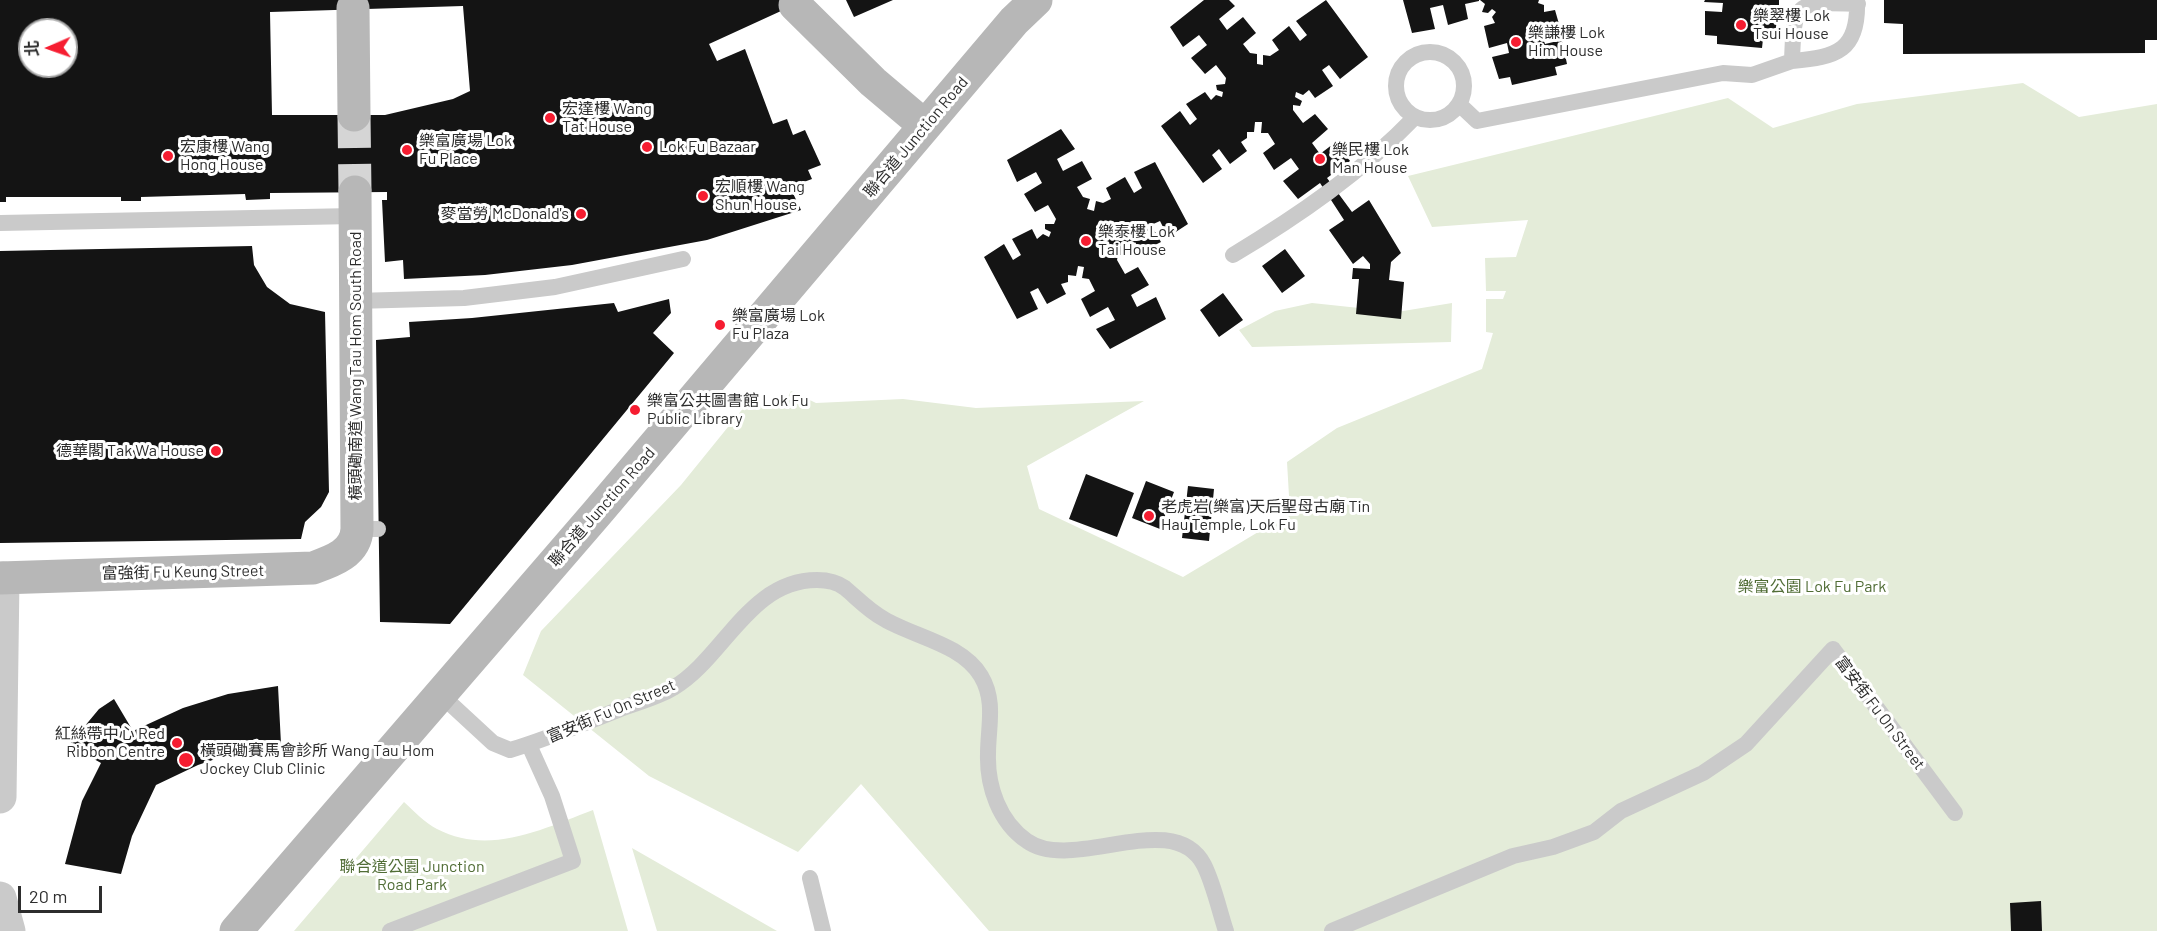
<!DOCTYPE html>
<html>
<head>
<meta charset="utf-8">
<style>
	body { margin:0 }
	#map { position:relative; width:2157px; height:931px; overflow:hidden; background:#fff; font-family:Barlow,"Noto Sans TC",sans-serif }
	canvas { display:block }
	.north { position:absolute; left:18px; top:18px; width:60px; height:60px; box-sizing:border-box; background:#fff; border:2px solid #ababab; border-radius:50%; rotate:268deg; font-size:16px; font-weight:700; line-height:24px; text-align:center; color:#2d2d2d }
	.north::after { content:''; display:block; margin:auto; width:21px; height:27px; background:#f61d31; clip-path:polygon(50% 0,100% 100%,50% 72%,0 100%) }
	.scale { position:absolute; left:18px; top:886px; width:84px; height:27px; box-sizing:border-box; border:3px solid #2d2d2d; border-top:0; padding-left:8px; font-size:18px; line-height:21px; white-space:nowrap; color:#2d2d2d; -webkit-text-stroke:4px #fff; paint-order:stroke }
</style>
</head>
<body>
<div id="map">
<canvas width="2157" height="931"></canvas>
<div class="north">北</div>
<div class="scale">20 m</div>
</div>
<script>
const c = document.querySelector('canvas').getContext('2d');
c.lineJoin = 'round';
function fillPath(path, color) { c.fillStyle = color; c.fill(path, 'evenodd'); }
function stroke(path, color, width, dash) { c.strokeStyle = color; c.lineWidth = width; c.lineCap = dash ? 'butt' : 'round'; c.setLineDash(dash || []); c.stroke(path); }
function write(font, color, halo, rows, align = 'center') {
  c.font = font + ' Barlow,"Noto Sans TC",sans-serif'; c.lineWidth = 6; c.setLineDash([]); c.textBaseline = 'middle'; c.strokeStyle = halo; c.fillStyle = color; for (const [text, x, y, turn = 0] of rows) {
    c.save(); c.translate(x, y); c.rotate((+turn || 0) * Math.PI / 180); c.textAlign = isNaN(turn) ? turn : align; if (halo) c.strokeText(text, 0, 0); c.fillText(text, 0, 0); c.restore();
  }
}
const green = new Path2D(`
	M2023,83L2079,117L2157,104V931H989L861,784L798,852L649,776L523,675L541,631L681,485L745,406L784,404L791,391L816,403L903,399L976,408L1144,401L1027,466L1039,509L1183,577L1290,513L1287,462L1337,428L1482,369L1493,333L1486,332V299H1503L1506,291H1486L1485,258L1516,257L1528,220L1432,227L1408,176L1728,98L1773,128L1857,104Z
	M1312,303L1397,312L1452,303L1451,342L1252,347L1239,330L1275,311Z
	M404,802C414,811 425,823 437,829C489,856 543,829 593,810L628,931H294Z
	M632,848L777,931H657Z`);
const building = new Path2D(`
	M0,0H805L709,44L717,61L745,49L773,124L787,119L793,135L805,130L821,165L808,170L812,179L790,187L801,210L707,240L572,265L485,275L404,279L403,260L385,262L382,200H387V192L270,193V199L246,200L245,194L141,197V201H121V197H6V202H0ZM463,6L470,91L453,99L385,115H272L270,12ZM30,30H66V66H30Z
	M846,0H893L854,17Z
	M1204,0H1229L1235,6L1219,19L1227,30L1243,17L1256,33L1243,44L1250,53L1257,54V64L1263,65V55L1270,56L1279,50L1272,40L1289,26L1300,41L1307,35L1296,21L1326,0L1368,57L1340,79L1329,65L1322,70L1333,86L1315,98L1309,90L1303,95L1296,92L1295,97L1302,101L1300,106L1293,105V110L1303,123L1315,114L1328,129L1312,143L1320,154L1337,141L1350,161L1327,178L1352,212L1369,200L1401,253L1391,262L1389,280L1404,282L1401,319L1356,314L1359,279H1352L1353,268L1370,269V264L1363,256L1353,264L1329,230L1344,220L1320,183L1298,199L1283,181L1299,169L1291,158L1274,170L1263,153L1275,144L1268,133H1261L1262,122H1255L1254,132H1247V138L1241,142L1247,151L1230,164L1219,149L1212,155L1222,169L1203,183L1161,126L1180,111L1190,125L1197,119L1186,104L1205,92L1211,100L1216,95L1222,97L1223,92L1217,90L1216,85L1225,84L1226,78L1216,65L1205,74L1191,58L1207,45L1199,35L1183,47L1170,27Z
	M1403,0H1479V1L1465,4L1468,19L1448,25L1443,5L1430,8L1435,29L1412,33Z
	M1480,0H1539L1538,3L1544,5V12L1555,10L1561,31L1542,35L1545,44L1562,40L1567,64L1555,67L1557,75L1512,85L1510,77L1499,79L1492,57L1509,53L1507,43L1489,48L1484,26L1495,23L1492,17L1496,12L1492,9L1488,13L1482,12L1485,4Z
	M1705,0H1779V7L1760,5V15L1777,16L1775,39H1763L1762,48L1717,44V36L1705,35V11L1722,12L1723,3L1704,2Z
	M1884,0H2157V40H2145V53L1903,54V24L1884,23Z
	M1061,129L1075,149L1057,159L1063,171L1082,161L1092,179L1077,187L1083,197L1090,199L1087,209L1094,211L1096,201L1103,203L1111,199L1106,188L1125,177L1134,193L1142,188L1134,172L1155,162L1188,224L1168,237L1160,221L1151,225L1161,242L1141,252L1135,242L1130,247L1123,243L1121,247L1126,250L1127,255H1118L1117,260L1125,274L1138,267L1149,285L1131,295L1137,307L1156,297L1166,319L1110,349L1096,329L1115,320L1108,307L1090,317L1081,299L1095,291L1089,279L1082,278L1084,267L1078,266L1076,276L1068,275V282L1061,284L1066,294L1047,304L1038,288L1030,292L1038,309L1017,319L984,257L1004,244L1013,260L1021,255L1012,239L1032,229L1037,239L1043,234L1049,237L1051,232L1045,229V224H1054L1056,219L1048,205L1035,212L1024,194L1042,183L1036,172L1017,182L1007,160Z
	M252,246L254,265L267,287L290,304L325,312L329,492L321,507L305,522L301,539L0,543V251Z
	M1285,249L1305,276L1282,293L1262,266Z
	M1223,293L1243,320L1219,337L1200,310Z
	M669,299L671,313L653,333L674,353L450,624L380,622L376,340L410,337L409,322L472,318L614,303L618,312Z
	M1086,474L1134,493L1117,537L1069,519Z
	M1146,481L1174,492L1160,529L1132,518Z
	M1188,486L1214,489L1209,541L1182,538Z
	M278,686L281,744L230,754L198,765L156,785L132,836L121,874L65,864L82,801L101,763L69,745L99,709L114,699L133,731L183,708L228,694Z
	M2041,901L2042,931H2011L2010,903Z`);
const secondaryTunnel = new Path2D(`
	M354,115L355,192`);
const lane = new Path2D(`
	M1857,0C1859,51 1837,57 1792,61C1794,0 1795,2 1858,4
	M1396 86a34 34 0 1 1 68 0a34 34 0 1 1-68 0Z
	M1459,104L1477,121L1723,73L1752,75L1792,61
	M0,223L354,216
	M1233,255C1298,216 1362,172 1415,117
	M355,301L464,298L555,287L683,259
	M357,529H378
	M441,695L493,743L510,750C547,739 582,724 618,710C635,703 657,698 673,688C724,658 749,580 817,580C827,580 837,582 845,588C858,599 869,611 884,619C914,637 962,644 981,676C996,701 988,727 988,754C987,786 999,822 1027,841C1073,874 1173,806 1204,865C1214,885 1219,910 1226,931
	M810,878L823,931
	M390,931L573,861L552,796L529,745
	M1332,931L1513,856L1553,847L1594,832L1621,811L1703,773L1746,744L1833,649L1955,813`);
const street = new Path2D(`
	M0,797L3,578
	M0,898L9,931`);
const secondary = new Path2D(`
	M795,5L873,82L925,126
	M353,8L354,115
	M0,578L313,568C333,561 356,553 357,529L355,192
	M236,931L597,513L1014,21L1036,0`);
const markers = [
	[1741,25,6,"#f61d31"],
	[1516,42,6,"#f61d31"],
	[550,118,6,"#f61d31"],
	[647,147,6,"#f61d31"],
	[407,150,6,"#f61d31"],
	[168,156,6,"#f61d31"],
	[1320,159,6,"#f61d31"],
	[703,196,6,"#f61d31"],
	[581,214,6,"#f61d31"],
	[1086,241,6,"#f61d31"],
	[720,325,6,"#f61d31"],
	[635,410,6,"#f61d31"],
	[216,451,6,"#f61d31"],
	[1149,516,6,"#f61d31"],
	[177,743,6,"#f61d31"],
	[186,760,8,"#f61d31"]
];
const poiNames = [
	["樂翠樓 Lok",1753,16],
	["Tsui House",1753,34],
	["樂謙樓 Lok",1528,33],
	["Him House",1528,51],
	["宏達樓 Wang",562,109],
	["Tat House",562,127],
	["樂富廣場 Lok",419,141],
	["Fu Place",419,159],
	["宏康樓 Wang",180,147],
	["Hong House",180,165],
	["Lok Fu Bazaar",659,147],
	["樂民樓 Lok",1332,150],
	["Man House",1332,168],
	["宏順樓 Wang",715,187],
	["Shun House",715,205],
	["麥當勞 McDonald's",569,214,"right"],
	["樂泰樓 Lok",1098,232],
	["Tai House",1098,250],
	["樂富廣場 Lok",732,316],
	["Fu Plaza",732,334],
	["樂富公共圖書館 Lok Fu",647,401],
	["Public Library",647,419],
	["德華閣 Tak Wa House",204,451,"right"],
	["老虎岩(樂富)天后聖母古廟 Tin",1161,507],
	["Hau Temple, Lok Fu",1161,525],
	["紅絲帶中心 Red",165,734,"right"],
	["Ribbon Centre",165,752,"right"],
	["橫頭磡賽馬會診所 Wang Tau Hom",200,751],
	["Jockey Club Clinic",200,769]
];
const streetNames = [
	["聯合道 Junction Road",916,137,-50],
	["橫頭磡南道 Wang Tau Hom South Road",356,366,-90],
	["聯合道 Junction Road",602,507,-49],
	["富強街 Fu Keung Street",183,572,-1],
	["富安街 Fu On Street",611,711,-23],
	["富安街 Fu On Street",1880,713,53]
];
const parkNames = [
	["樂富公園 Lok Fu Park",1812,587],
	["聯合道公園 Junction",412,867],
	["Road Park",412,885]
];
fillPath(green, '#e4ecd9');
fillPath(building, '#141414');
stroke(secondaryTunnel, '#d5d5d5', 33, [33, 16]);
stroke(lane, '#cacaca', 16);
stroke(street, '#cacaca', 33);
stroke(secondary, '#b7b7b7', 33);
for (const [x, y, r, color] of markers) { const dot = new Path2D(); dot.arc(x, y, r, 0, 2 * Math.PI); c.fillStyle = color; c.fill(dot); stroke(dot, '#fff', 2); }
write('16px', '#2d2d2d', '#fff', poiNames, 'left');
write('16px', '#2d2d2d', '#fff', streetNames);
write('16px', '#516d36', '#fff', parkNames);
</script>
</body>
</html>
